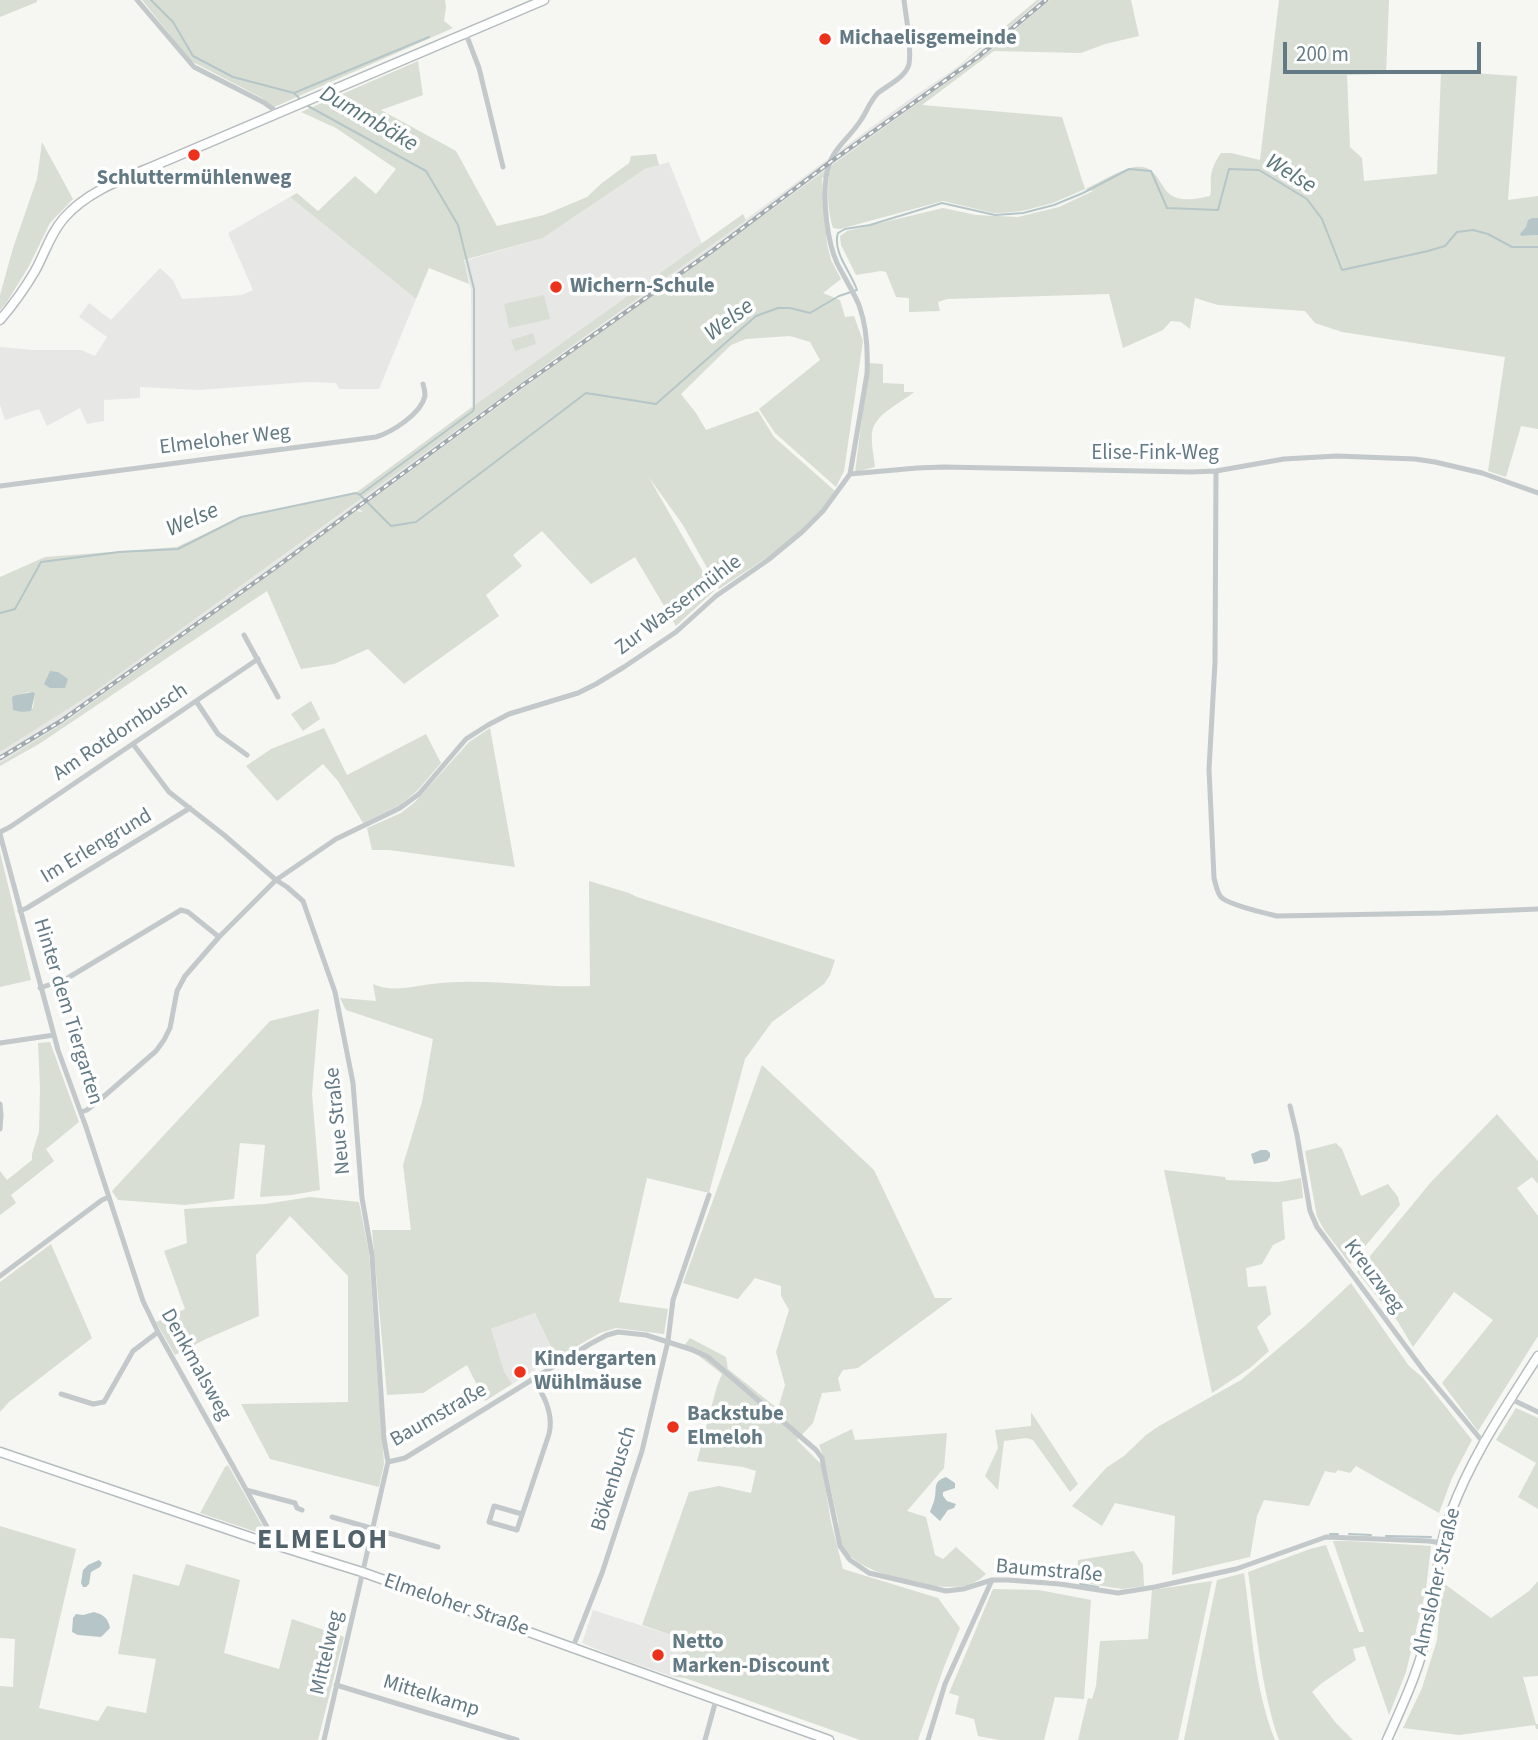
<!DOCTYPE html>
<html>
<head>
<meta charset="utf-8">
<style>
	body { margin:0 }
	#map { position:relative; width:1538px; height:1740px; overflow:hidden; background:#f6f6f2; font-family:"Source Sans 3",sans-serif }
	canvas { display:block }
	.scale { position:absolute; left:1283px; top:42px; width:198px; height:32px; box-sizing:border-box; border:4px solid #637a85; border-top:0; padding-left:9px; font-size:21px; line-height:24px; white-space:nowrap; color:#637a85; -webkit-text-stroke:5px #fff; paint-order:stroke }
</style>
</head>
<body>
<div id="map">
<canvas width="1538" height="1740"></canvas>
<div class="scale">200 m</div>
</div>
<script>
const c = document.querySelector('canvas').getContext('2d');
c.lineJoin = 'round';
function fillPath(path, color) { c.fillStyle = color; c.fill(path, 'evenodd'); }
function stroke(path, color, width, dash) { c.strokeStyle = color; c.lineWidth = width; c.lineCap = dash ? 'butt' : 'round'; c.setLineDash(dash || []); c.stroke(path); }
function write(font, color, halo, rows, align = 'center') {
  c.font = font + ' "Source Sans 3",sans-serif'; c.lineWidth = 7; c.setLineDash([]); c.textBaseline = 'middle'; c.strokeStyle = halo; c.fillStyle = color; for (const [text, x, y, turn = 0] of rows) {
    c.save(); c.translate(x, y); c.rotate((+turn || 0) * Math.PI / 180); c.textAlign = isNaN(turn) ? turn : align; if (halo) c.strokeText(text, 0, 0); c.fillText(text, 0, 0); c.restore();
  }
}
const built = new Path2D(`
	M1040,0H1050L995,47L920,103L544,373L256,585L68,720L0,763V752L93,693L345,511L472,417L565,352L907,101L971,58Z
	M669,162L702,244L472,407L471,290L464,261L543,238L645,169Z
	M290,197L416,299L379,389H339L336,383L308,382L199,390L140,387V398L104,400V421L87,424L80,408L47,426L39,409L5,420L0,405V347L33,350H81L95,356L107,337L79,317L89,303L111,320L160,268L173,280L182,299L242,295L253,290L228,233Z
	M484,1312L491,1329L535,1313L551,1348L533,1355L540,1367L485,1401Z
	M593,1610L686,1640L674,1677L613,1656L582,1643Z`);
const green = new Path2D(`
	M0,0H37V2L0,17Z
	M142,0H445L446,7L444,21L453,28L272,108L262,98L191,61Z
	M1037,0H1040L1015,22L951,72Z
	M1050,0H1131L1139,36L1105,44L1081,53L994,51L922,105L1062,117L1085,189C1099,183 1116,172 1130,168C1161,160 1157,192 1177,198C1188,201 1200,198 1210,196C1212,188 1210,184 1211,176C1212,168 1216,160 1221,153H1231L1260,160L1279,0H1389L1386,74L1347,75L1350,147L1362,158L1364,181L1437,174L1441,71L1517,76L1508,200L1538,196V218H1532L1521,236L1538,235V429L1521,426L1506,477L1488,471L1505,357L1342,332L1315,323L1305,311L1218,305L1195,298L1190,329L1181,322L1171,321L1163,330L1123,348L1109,294L947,299L938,302L940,311L909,312V298L896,297L886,272L881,271L856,275L841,245L840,236L847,231L943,208L976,215L1018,217L1059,207L1093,191L1085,189L1053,203L1022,211L1002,213H993L943,201L840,229L833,228C827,210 827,186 830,167L995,47Z
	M418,61L423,95L381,110L456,151L497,226L544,215L587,197L602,183L629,163L631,156L656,154L659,165L645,169L543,238L464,260L469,284L429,268L416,299L290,197L297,193L318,211L355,176L376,194L396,169L336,128L301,112Z
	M42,142L73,199L50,223L29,266L7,302L0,310V295L13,248L37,179Z
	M825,171L824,177L822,178L827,244L831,260L841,279L823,293L840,300L845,317L854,316L863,341L844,471L836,487L775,433L759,409L820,360L810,342L790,336L746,339L731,345L681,394L696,413L706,430L758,411L774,437L835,491L822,509L783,547L719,589L683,525L648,476L714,591L676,626L635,557L591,584L542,531L513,555L522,566L486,595L499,616L404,684L368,649L334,664L301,669L267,591L39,744L0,766V763L68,720L356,511L363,512L359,509L544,373Z
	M743,214L746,220L93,693L0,752V577L45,557L177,547L241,517L357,492L472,407ZM29,692L35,694L33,708L22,712L20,711L16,695Z
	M544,295L550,319L509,328L504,304Z
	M533,333L536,344L515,351L511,340Z
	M869,363L883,364V383L904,384V392H914C900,404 874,414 872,433C871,444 874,456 875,467L855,472Z
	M311,701L320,719L303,731L291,714Z
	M324,728L347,775L426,734L441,763L417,791L400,805L363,823L338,781L323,764L277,801L246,766L271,749Z
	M490,728L515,867L389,850H372L367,828L401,813L415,802L469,742Z
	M0,852L31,980L0,987Z
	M589,881L629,893L637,897L835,960L830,975L824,984L772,1022L745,1059L709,1193L647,1178L619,1302L668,1309L664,1334L616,1328L600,1333L556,1358L535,1313L491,1329L504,1372L512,1384L485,1401L467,1365L423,1393L387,1395L372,1230H411L403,1165L422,1102L433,1039L346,1010L340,998L376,1001L373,984C391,993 413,986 432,984C484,977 538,988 590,986Z
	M319,1009L312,1094L320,1190L292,1195L260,1197L265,1145L240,1143L234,1199L185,1205L118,1200L112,1191L270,1021Z
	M50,1042L79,1122L46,1149L54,1161L11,1195L16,1203L0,1215V1171L7,1180L32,1160V1154L39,1132L40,1088L38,1043Z
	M762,1065L874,1170L935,1298H953L858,1368L843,1370L838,1378L841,1391L822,1393L813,1423L797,1440L822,1465L831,1522L843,1569L938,1598L960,1628L944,1667L918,1740H860L685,1678L674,1677L686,1640L642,1625L689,1492L719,1486L751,1493L756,1471L743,1467L697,1461L717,1386L722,1374L699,1356L682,1348L690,1338L726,1357L728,1369L778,1409L785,1385L776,1352L789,1310L781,1296V1286L755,1278L738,1299L683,1283Z
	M1497,1114L1538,1161V1184L1532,1177L1517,1188L1538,1216V1336L1478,1431L1442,1383L1493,1320L1454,1292L1413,1347L1398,1322L1357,1272L1431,1182Z
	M1336,1143L1342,1149L1361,1196L1388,1184L1398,1197L1400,1205L1350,1264L1325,1231L1317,1217L1305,1151Z
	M1164,1170L1225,1177L1226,1180L1278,1182L1301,1178L1303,1198L1282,1202L1285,1239L1273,1245L1262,1264L1246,1268L1248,1287L1266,1286L1271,1314L1257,1327L1269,1351L1250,1368L1212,1393Z
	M310,1197L359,1202L369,1253L379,1395L384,1464L379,1487L270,1459L241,1404L348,1402V1276L290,1216L256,1255L259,1316L206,1339L175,1355L156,1322L185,1309L164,1251L187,1243L184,1209L265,1204Z
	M51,1244L92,1338L9,1402L0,1412V1282Z
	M1351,1283L1409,1366L1422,1377L1472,1440L1452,1478L1439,1513L1356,1466L1350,1473L1338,1470L1335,1473L1325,1471L1309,1506L1264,1500L1257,1516L1250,1557L1172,1575L1175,1516L1115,1503L1102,1526L1072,1506L1106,1468L1124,1456L1146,1435L1159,1426L1241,1380L1306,1325Z
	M1516,1408L1538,1418V1509L1518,1497L1536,1463L1496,1440Z
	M1031,1412L1078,1484L1070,1492L1033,1440L1026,1438L1004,1441L998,1490L985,1476L998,1448L995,1430L1031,1426Z
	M852,1429L855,1440L947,1433L944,1468L907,1511L926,1517L935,1555L943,1559L956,1547L986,1574C979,1580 973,1584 963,1586C936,1591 857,1574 844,1548C840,1541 839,1530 838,1521C833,1500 829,1479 824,1458L819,1445Z
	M228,1465L263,1527L259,1533L200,1513L225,1467Z
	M0,1526L76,1549L39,1708L98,1721L107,1706L146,1713L156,1659L118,1654L133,1574L179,1586L186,1564L240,1580L224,1653L279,1669L292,1619L344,1637L318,1740H0V1686L13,1687L15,1639L0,1638Z
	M1333,1541H1351L1431,1546L1426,1589L1406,1672L1389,1715L1365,1646L1353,1649L1356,1660L1322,1683L1312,1692L1336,1723L1353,1740H1279C1261,1691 1256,1625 1248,1572L1310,1549L1326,1545L1359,1632H1364Z
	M1134,1551L1143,1565L1144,1586L1122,1589L1077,1582L1078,1560Z
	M1244,1573C1252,1629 1254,1688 1275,1740H1184L1217,1580Z
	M1212,1581L1178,1740H1078L1088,1698L1092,1699L1096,1686L1100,1641L1148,1639L1152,1590Z
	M1538,1581V1676L1523,1677L1536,1724H1538V1729H1536L1535,1725L1459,1735L1403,1728L1422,1688L1437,1640L1442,1582L1491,1618L1529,1591Z
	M993,1589L1039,1590L1091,1600L1084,1699L1055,1697L1044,1740H999L978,1736L974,1719L955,1714L959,1696L949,1693Z`);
const water = new Path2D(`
	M1532,218H1538V235L1521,236L1520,234L1526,227L1528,220Z
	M50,671L58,672L68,679L65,688H50L44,684Z
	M33,692L35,694L31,711L22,712L13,710L12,697L16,695Z
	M1261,1150H1267L1270,1153V1157L1267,1161L1254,1164L1251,1154Z
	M946,1477L955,1483V1488L943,1492V1496L947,1501L956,1504L954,1508L948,1510L940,1521L930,1512C931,1508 933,1505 934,1501C938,1490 931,1482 946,1477Z
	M99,1560L102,1563L100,1567L91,1572L89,1584L86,1587H83L81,1583L83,1570L88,1565Z
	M94,1612C104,1615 108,1618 110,1628L101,1637L78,1635L72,1632L73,1618L76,1614L83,1615Z`);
const stream = new Path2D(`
	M151,0L173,22L193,56L233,77L294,93L301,100
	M294,93L429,37
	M308,106L426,171L458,225L474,289V408L473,411L361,494
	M0,613L15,609L41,562L119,552L178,549L241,517L356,493L360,495L391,526L416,522L586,393L656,404L756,316L778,308H790L810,313L839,296L857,290C851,272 832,252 838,233L845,229L870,225L942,203L995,215L1023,213L1054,205L1083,193L1129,169L1151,171L1167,208L1218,210L1229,169L1259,170L1307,199L1322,219L1342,270L1428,251L1445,246L1457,232L1473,230L1488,234L1512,247H1538
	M1330,1534H1338
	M1349,1534L1371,1535
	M1386,1536L1431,1537
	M1080,1584L1098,1587`);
const street = new Path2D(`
	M137,0L194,67L263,102L273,109L276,114
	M466,34L479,68L503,167
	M1216,471L1215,662L1209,769L1214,878C1216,885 1217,894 1222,898C1233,906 1264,913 1277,916L1443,913L1538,909
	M850,474L917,468L944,467L1191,472L1216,471L1284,459L1337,456L1415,459L1435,462L1482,473L1538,493
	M0,486L376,437C392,432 421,414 425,396C425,393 424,387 423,384
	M244,635L278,697
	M196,701L218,734L247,755
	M133,744L169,792L224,835L276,880L287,887L303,901L335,992L353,1083L362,1198L372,1255L384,1439L388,1462L324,1740
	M0,832L10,827L258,659
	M0,834L58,1050L86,1127L143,1301L158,1332L267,1527L268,1534L266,1541
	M20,911L27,908L190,808
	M40,988L66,979L181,910L188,912L219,937
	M0,1043L54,1035
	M0,1104L1,1115L0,1129
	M1290,1106L1297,1135L1310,1211L1317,1227L1424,1371L1483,1442
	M81,1112L87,1110L102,1098L156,1051L164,1040L170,1028L177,991L185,976L219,937L276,880L336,839L400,808L419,794L466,739L488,725L509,714L578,693L596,684L624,667L676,632L716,596L768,560L802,532L823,511L850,474L867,374C868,352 867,327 859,305C853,291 844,277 837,263C827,241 823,202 826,178C830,148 846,143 861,120C867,111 870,101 878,93C888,85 906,77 909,64C912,48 906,17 904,0
	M0,1276L102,1200L109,1197
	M61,1394L93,1404L104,1402L133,1351L158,1332
	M1511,1399L1538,1412
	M388,1462L405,1458L590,1344L607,1335L618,1332L646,1335L693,1350L708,1357L816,1450L822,1458L824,1469L840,1546L850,1560L869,1573L946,1591L963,1589L992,1580H1008L1060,1584L1118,1593L1155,1587L1236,1569L1326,1537L1429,1541L1442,1543
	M246,1490L295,1503L297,1508L302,1510
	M522,1514L494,1506L489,1522L517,1530L549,1434C554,1414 544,1395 533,1379
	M332,1517L438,1547
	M573,1647L602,1573L642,1451L668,1341L673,1300L709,1195
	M336,1685L517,1740
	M705,1740L716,1700
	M928,1740L945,1684L992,1580`);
const secondary = new Path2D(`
	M0,320C13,305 25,288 35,271C45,253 50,234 64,218C90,188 132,176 168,160L544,0
	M0,1452L253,1538L362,1572L829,1740
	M1387,1740C1404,1702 1421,1666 1429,1625C1436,1589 1437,1550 1450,1515C1471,1457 1505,1408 1538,1356`);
const rail = new Path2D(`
	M0,758L61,721L279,565L520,387L712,251L829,163L978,57L1046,0`);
const markers = [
	[825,39,7,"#ed321b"],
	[194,155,7,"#ed321b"],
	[556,287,7,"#ed321b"],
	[520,1372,7,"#ed321b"],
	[673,1427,7,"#ed321b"],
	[658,1655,7,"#ed321b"]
];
const poiNames = [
	["Michaelisgemeinde",839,39],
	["Schluttermühlenweg",194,179,"center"],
	["Wichern-Schule",570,287],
	["Kindergarten",534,1360],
	["Wühlmäuse",534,1384],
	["Backstube",687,1415],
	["Elmeloh",687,1439],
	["Netto",672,1643],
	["Marken-Discount",672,1667]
];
const streetNames = [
	["Elmeloher Weg",225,441,-7],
	["Elise-Fink-Weg",1155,454],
	["Zur Wassermühle",679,606,-37],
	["Am Rotdornbusch",121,733,-34],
	["Im Erlengrund",97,847,-31],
	["Hinter dem Tiergarten",67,1012,73],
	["Neue Straße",339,1121,-96],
	["Kreuzweg",1373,1277,53],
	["Denkmalsweg",195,1365,61],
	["Baumstraße",439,1416,-30],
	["Bökenbusch",615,1479,-73],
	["Baumstraße",1049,1572,5],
	["Almsloher Straße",1438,1582,-77],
	["Elmeloher Straße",456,1606,19],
	["Mittelweg",328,1653,-77],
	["Mittelkamp",431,1697,17]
];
const waterNames = [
	["Dummbäke",368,120,30],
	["Welse",1290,175,31],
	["Welse",730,321,-37],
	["Welse",193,521,-23]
];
const districtNames = [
	["ELMELOH",323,1542]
];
fillPath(built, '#e7e7e6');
fillPath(green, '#d8ded3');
fillPath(water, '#b6c6c8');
stroke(stream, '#b6c6c8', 2);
stroke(secondary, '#b5bcbf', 11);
stroke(street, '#c3c8ca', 5);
stroke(secondary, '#fff', 8);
stroke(rail, '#a1aaae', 4.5);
stroke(rail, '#fff', 2, [5]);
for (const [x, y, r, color] of markers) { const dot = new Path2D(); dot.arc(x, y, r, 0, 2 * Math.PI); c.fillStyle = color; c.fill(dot); stroke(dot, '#fff', 2.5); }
write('bold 21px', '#637a85', '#fff', poiNames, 'left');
write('21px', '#637a85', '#fff', streetNames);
write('italic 23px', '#5a767b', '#fff', waterNames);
c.letterSpacing = '2px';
write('bold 28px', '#52626a', '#fff', districtNames);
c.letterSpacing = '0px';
</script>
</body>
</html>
